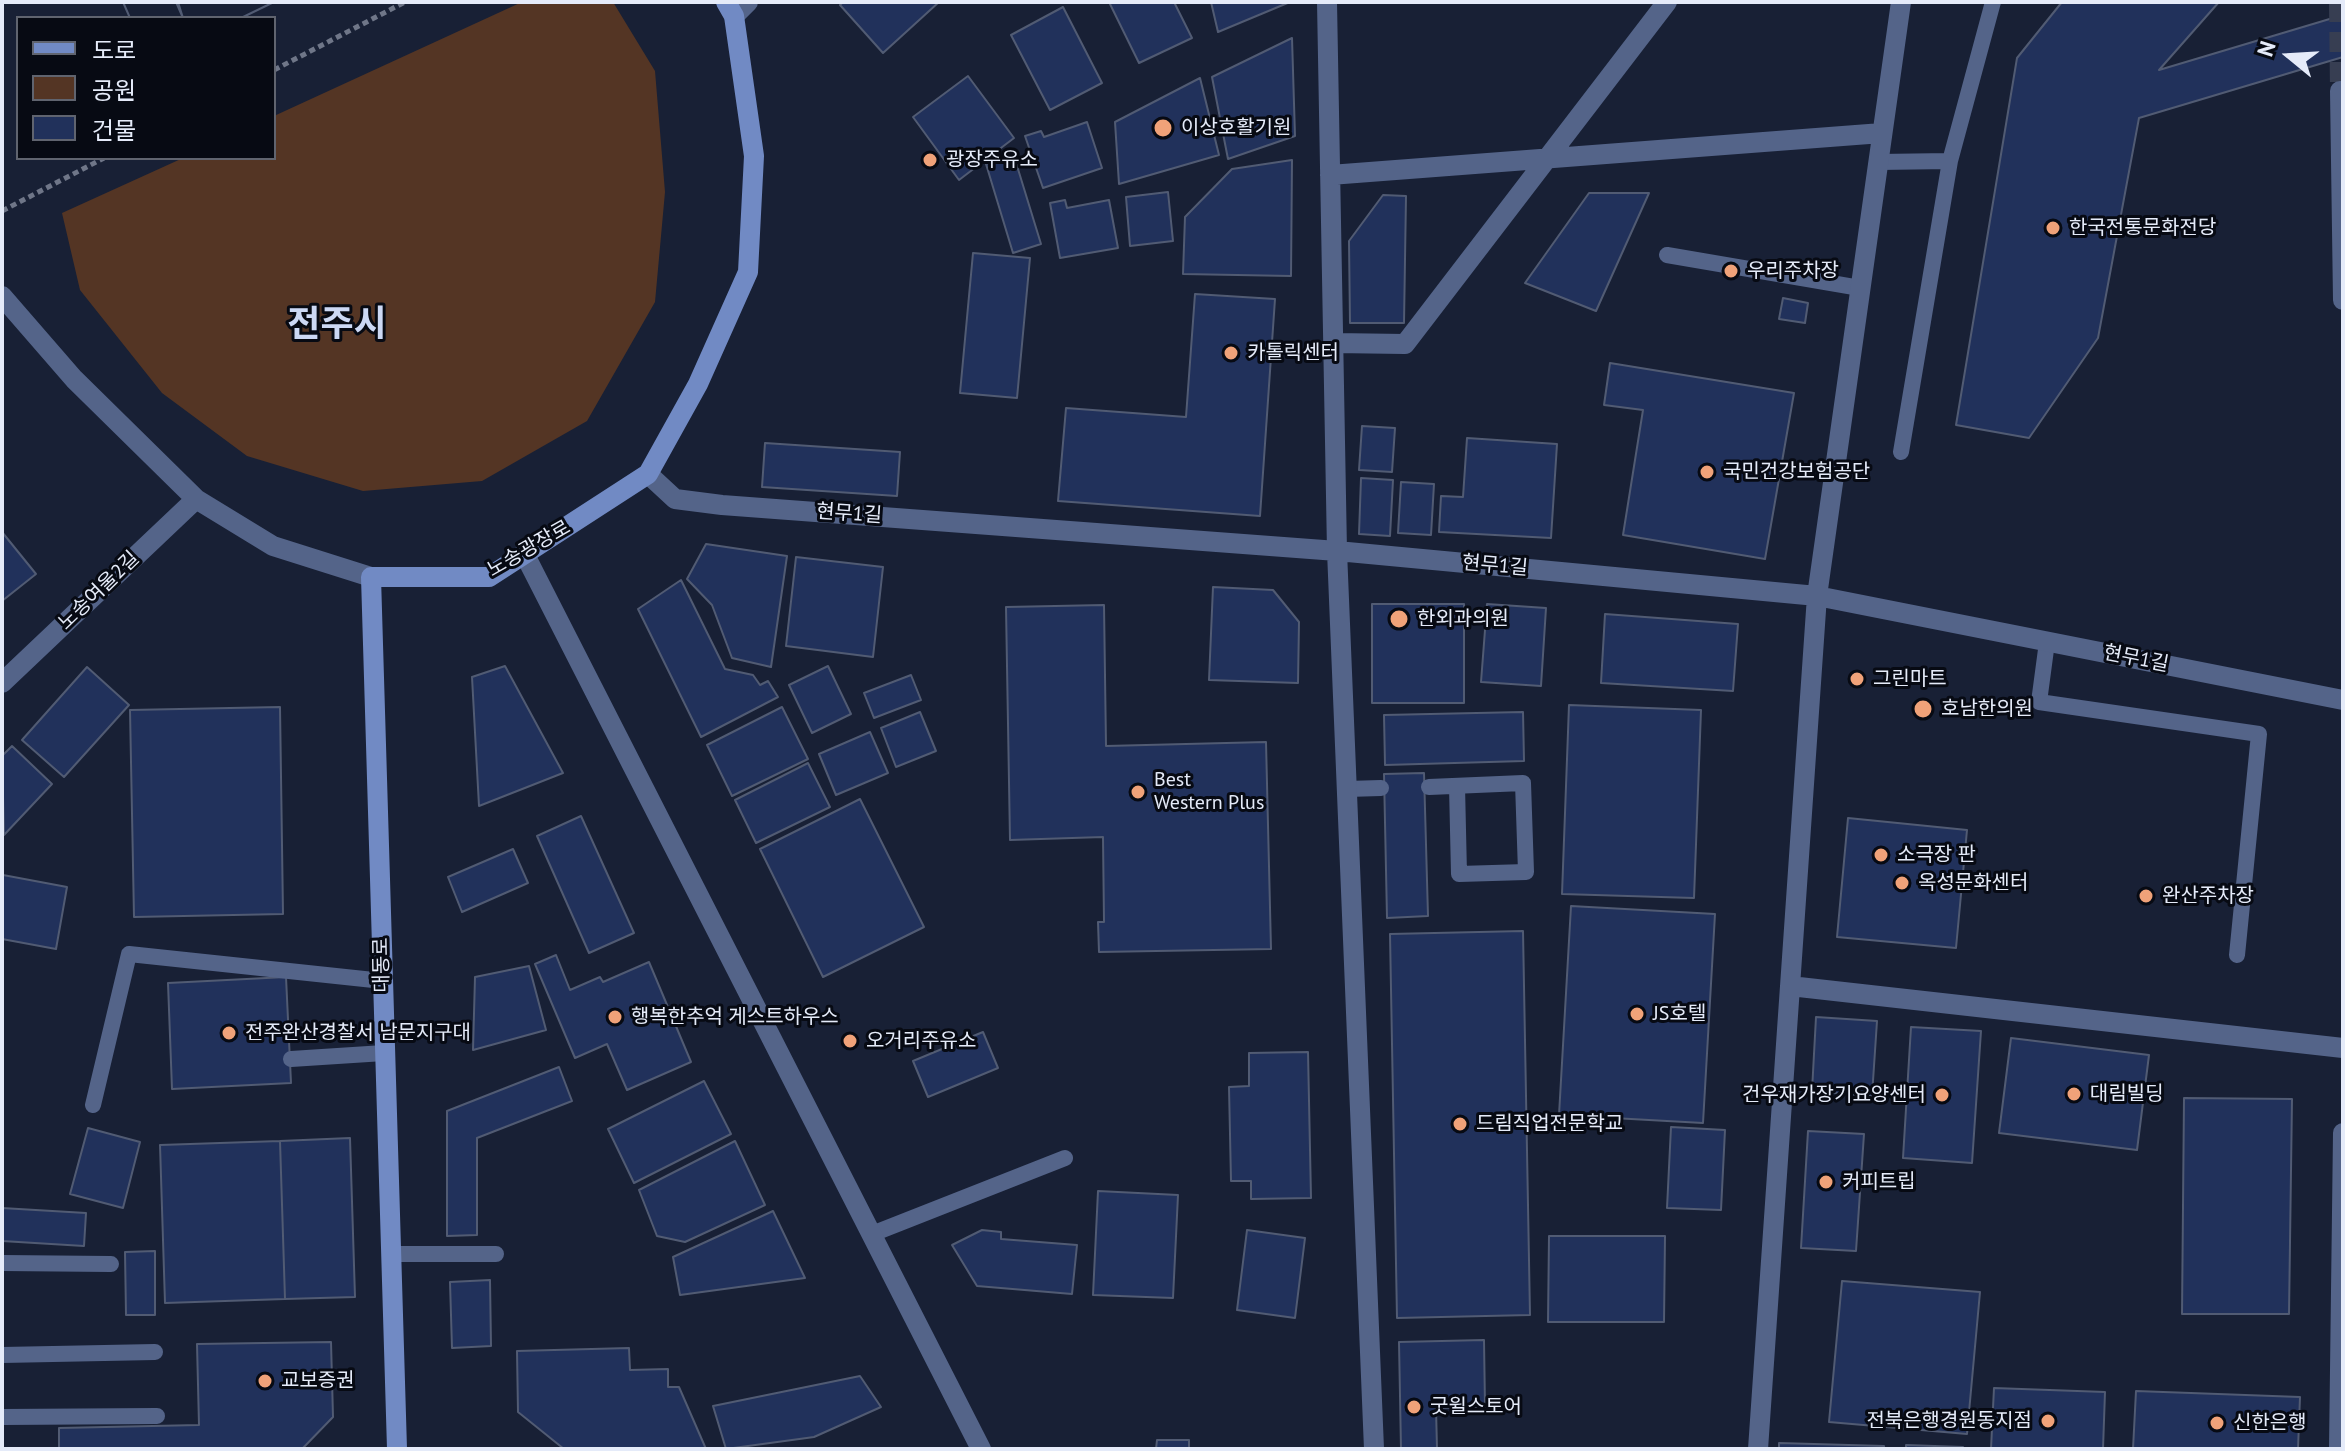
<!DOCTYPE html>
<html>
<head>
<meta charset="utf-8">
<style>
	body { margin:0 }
	#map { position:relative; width:2345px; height:1451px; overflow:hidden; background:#182035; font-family:"PT Sans","Noto Sans KR",sans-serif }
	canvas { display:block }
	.frame { position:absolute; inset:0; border:4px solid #e5ebf9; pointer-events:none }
	.legend { position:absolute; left:16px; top:16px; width:260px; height:144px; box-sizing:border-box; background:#070a13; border:2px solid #60646f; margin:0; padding:10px 14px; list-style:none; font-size:24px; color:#e5ebf9 }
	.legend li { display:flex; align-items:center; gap:16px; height:40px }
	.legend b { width:40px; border:2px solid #60646f }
	.north { position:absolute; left:2249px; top:16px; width:80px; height:80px; -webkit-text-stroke:6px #070a13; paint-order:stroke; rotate:288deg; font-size:22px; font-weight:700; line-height:32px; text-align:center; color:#e5ebf9 }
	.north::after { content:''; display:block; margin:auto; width:28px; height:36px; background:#e5ebf9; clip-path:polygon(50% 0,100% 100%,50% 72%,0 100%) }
</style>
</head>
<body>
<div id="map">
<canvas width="2345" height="1451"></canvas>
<div class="frame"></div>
<ul class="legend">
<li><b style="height:10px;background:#718ac4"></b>도로</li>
<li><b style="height:22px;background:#543524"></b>공원</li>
<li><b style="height:22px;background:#21315b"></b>건물</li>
</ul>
<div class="north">N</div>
</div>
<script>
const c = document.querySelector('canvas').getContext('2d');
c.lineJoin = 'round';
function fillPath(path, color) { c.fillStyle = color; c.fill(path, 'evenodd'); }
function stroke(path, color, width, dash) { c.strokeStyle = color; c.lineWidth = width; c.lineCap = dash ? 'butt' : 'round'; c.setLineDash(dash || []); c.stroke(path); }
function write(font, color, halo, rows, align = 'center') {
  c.font = font + ' "PT Sans","Noto Sans KR",sans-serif'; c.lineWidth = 6; c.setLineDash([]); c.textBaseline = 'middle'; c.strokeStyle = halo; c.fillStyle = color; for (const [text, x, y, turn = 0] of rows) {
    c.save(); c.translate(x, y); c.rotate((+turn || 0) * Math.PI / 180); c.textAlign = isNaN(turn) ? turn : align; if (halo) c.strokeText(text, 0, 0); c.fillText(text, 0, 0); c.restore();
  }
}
const green = new Path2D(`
	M522,2H613L655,71L665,192L655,302L587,421L482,481L363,491L247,456L162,393L80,290L62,213L183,158H274V116Z`);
const building = new Path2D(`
	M123,2L176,3L274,2L241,18H130Z
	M123,2H176L183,18H130Z
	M178,2H274L241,18H183Z
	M843,2H939L883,53L840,5Z
	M1109,2H1174L1192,38L1139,63Z
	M1211,2H1290L1218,32Z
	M2062,2H2219L2159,70L2343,15V57L2139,118L2098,338L2029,438L1956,425L2017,58Z
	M1063,7L1102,83L1050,110L1011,35Z
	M1292,38L1295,136L1228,159L1212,77Z
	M968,76L1014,138L959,180L913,117Z
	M1200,78L1219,155L1119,184L1115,122Z
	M1087,122L1102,168L1043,188L1025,136L1041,131L1044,137Z
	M1014,156L1041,244L1013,253L986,164Z
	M1292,160L1291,276L1183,274L1185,217L1232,169Z
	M1168,192L1173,241L1130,246L1126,197Z
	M1589,193H1649L1596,311L1525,283Z
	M1383,195L1406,196L1404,323H1350L1349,241Z
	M1065,200L1067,208L1109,200L1118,248L1060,258L1050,203Z
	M973,253L1030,258L1017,398L960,393Z
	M1195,294L1275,299L1260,516L1058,501L1066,408L1186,417Z
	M1783,298L1808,303L1805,323L1779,319Z
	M1610,363L1794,393L1765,559L1623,535L1643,410L1604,405Z
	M1362,426L1395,428L1392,472L1359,470Z
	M1467,438L1557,444L1551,538L1439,532L1441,496L1463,497Z
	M765,443L900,452L897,496L762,487Z
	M1361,478L1393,480L1390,536L1359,534Z
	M1401,482L1434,484L1431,535L1398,533Z
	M2,532L36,574L2,601Z
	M706,544L787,556L771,667L732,658L712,605L687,579Z
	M796,557L883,567L873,657L786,646Z
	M681,580L725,669L753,675L760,685L768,681L778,697L701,737L638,609Z
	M1213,587L1273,590L1299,622L1298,683L1209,680Z
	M1372,604H1464V703H1372Z
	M1487,604L1546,608L1541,686L1481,682Z
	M1104,605L1106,746L1266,742L1271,949L1099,952L1098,922H1104L1103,837L1010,840L1006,607Z
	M1605,614L1738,624L1733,691L1601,683Z
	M505,666L563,773L479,806L472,677Z
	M828,666L851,714L812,733L789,685Z
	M87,667L129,705L64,777L22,740Z
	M911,675L921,700L874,718L864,693Z
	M1569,705L1701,710L1694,898L1562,894Z
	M280,707L283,914L134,917L130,710Z
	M782,707L808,759L732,796L707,745Z
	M920,712L936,751L896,767L881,728Z
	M1523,712L1524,761L1385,765L1384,715Z
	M870,732L888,773L836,795L819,754Z
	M12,746L52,784L4,835L2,756Z
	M808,763L830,807L756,843L735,800Z
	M1424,773L1428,916L1387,918L1384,774Z
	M860,799L924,927L823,977L760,849Z
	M581,816L634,933L589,953L537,836Z
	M1848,818L1967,830L1956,948L1837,937Z
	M513,849L528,883L462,912L448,877Z
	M3,875L67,887L56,949L2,939Z
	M1571,906L1715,914L1703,1123L1559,1115Z
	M1523,931L1530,1315L1397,1318L1390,934Z
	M556,955L570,990L600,977L603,982L649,962L691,1062L627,1090L607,1044L575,1058L535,964Z
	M529,966L546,1030L473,1050L475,977Z
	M286,977L291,1083L172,1089L168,983Z
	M1816,1017L1877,1021L1872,1096L1812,1091Z
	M1911,1027L1981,1031L1972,1163L1903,1158Z
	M983,1032L998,1068L928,1097L913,1061Z
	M2011,1038L2149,1055L2137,1150L1999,1133Z
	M1308,1052L1311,1198L1251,1199V1181H1231L1229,1087L1249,1086V1053Z
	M559,1067L572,1101L477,1138V1235L447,1236V1111Z
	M704,1081L731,1134L634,1183L608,1129Z
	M2184,1098L2292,1099L2289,1314H2182Z
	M1671,1127L1725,1130L1721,1210L1667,1208Z
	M88,1128L140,1142L123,1208L70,1194Z
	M1808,1131L1864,1134L1856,1251L1801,1248Z
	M350,1138L355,1297L285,1299L280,1141Z
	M280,1141L285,1299L165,1303L160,1145Z
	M735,1141L765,1205L685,1242L657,1236L639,1190Z
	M1098,1191L1178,1195L1173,1298L1093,1295Z
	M2,1208L86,1213L84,1246L2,1241Z
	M773,1211L805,1278L680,1295L673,1257Z
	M982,1230L1001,1232V1239L1077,1245L1072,1294L977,1286L952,1245Z
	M1247,1230L1305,1238L1295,1318L1237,1310Z
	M1549,1236H1665L1664,1322H1548Z
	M155,1251V1315H126L125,1252Z
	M490,1280L491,1346L452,1348L450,1282Z
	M1842,1281L1980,1292L1967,1434L1829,1422Z
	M1484,1340L1485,1407L1436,1408L1437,1449H1401L1399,1342Z
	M331,1342L333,1417L302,1449H59V1428L199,1425L197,1344Z
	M629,1348L630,1370L668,1369V1387H679L706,1449H564L518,1412L517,1351Z
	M860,1376L881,1407L814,1437L726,1449L713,1406Z
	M1994,1388L2105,1392L2103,1449H1991Z
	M2136,1391L2300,1397L2298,1449H2133Z
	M1157,1440H1189V1449H1156Z
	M1779,1443L1884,1446V1449H1779Z
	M1906,1445L1963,1447V1449H1906Z`);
const streetTunnel = new Path2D(`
	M2339,2L2340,91`);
const path = new Path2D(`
	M274,70L405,2
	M2,211L104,158`);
const lane = new Path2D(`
	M1878,162L1950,161L1993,2
	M1667,255L1860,288
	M1901,452L1950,161
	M2047,642L2039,702L2259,734L2237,955
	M1429,787L1523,783L1526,872L1459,874L1457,786
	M1347,789L1381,788
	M291,1059L384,1053
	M93,1105L129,954L383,981
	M872,1234L1065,1158
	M390,1254H496
	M2,1263L111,1264
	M2,1355L155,1352
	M2,1417L157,1416`);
const street = new Path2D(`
	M1327,2L1337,551L1374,1449
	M734,16L748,2
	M2340,91L2343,300
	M1330,175L1882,133
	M2,296L74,379L196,499L273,546L371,577
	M1334,343L1405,344L1667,2
	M648,474L675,499L722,505L1337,551L1817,596L2343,700
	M525,555L981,1449
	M2,683L196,499
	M1790,986L2343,1048
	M1758,1449L1817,596L1901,2
	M2339,1449L2343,1133`);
const secondary = new Path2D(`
	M397,1449L371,577H489L648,474L698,384L748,272L754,156L734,16L726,2`);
const markers = [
	[1163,128,10,"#f0a279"],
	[930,160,8,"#f0a279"],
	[2053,228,8,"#f0a279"],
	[1731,271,8,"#f0a279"],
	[1231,353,8,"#f0a279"],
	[1707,472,8,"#f0a279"],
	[1399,619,10,"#f0a279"],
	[1857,679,8,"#f0a279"],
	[1923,709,10,"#f0a279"],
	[1138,792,8,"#f0a279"],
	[1881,855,8,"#f0a279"],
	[1902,883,8,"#f0a279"],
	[2146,896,8,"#f0a279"],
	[1637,1014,8,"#f0a279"],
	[615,1017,8,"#f0a279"],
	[229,1033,8,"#f0a279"],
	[850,1041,8,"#f0a279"],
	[2074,1094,8,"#f0a279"],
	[1942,1095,8,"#f0a279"],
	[1460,1124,8,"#f0a279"],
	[1826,1182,8,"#f0a279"],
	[265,1381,8,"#f0a279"],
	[1414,1407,8,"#f0a279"],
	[2048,1421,8,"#f0a279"],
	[2217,1423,8,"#f0a279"]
];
const poiNames = [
	["이상호활기원",1181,128],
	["광장주유소",946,160],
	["한국전통문화전당",2069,228],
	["우리주차장",1747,271],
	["카톨릭센터",1247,353],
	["국민건강보험공단",1723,472],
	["한외과의원",1417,619],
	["그린마트",1873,679],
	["호남한의원",1941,709],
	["Best",1154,780],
	["Western Plus",1154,803],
	["소극장 판",1897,855],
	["옥성문화센터",1918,883],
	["완산주차장",2162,896],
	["JS호텔",1653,1014],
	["행복한추억 게스트하우스",631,1017],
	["전주완산경찰서 남문지구대",245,1033],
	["오거리주유소",866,1041],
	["대림빌딩",2090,1094],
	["건우재가장기요양센터",1926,1095,"right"],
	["드림직업전문학교",1476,1124],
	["커피트립",1842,1182],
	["교보증권",281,1381],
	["굿윌스토어",1430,1407],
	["전북은행경원동지점",2032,1421,"right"],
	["신한은행",2233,1423]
];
const streetNames = [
	["현무1길",849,514,4],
	["노송광장로",529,549,-30],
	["현무1길",1495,566,5],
	["노송여울2길",99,591,-44],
	["현무1길",2136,659,11],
	["대동로",382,965,-91]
];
const townNames = [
	["전주시",337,326]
];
fillPath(green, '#543524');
fillPath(building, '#21315b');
stroke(building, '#515b73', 2);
stroke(streetTunnel, '#373e52', 20, [20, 10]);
stroke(path, '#6f7688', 5, [6, 4]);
stroke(lane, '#546489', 16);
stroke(street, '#546489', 20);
stroke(secondary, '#718ac4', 20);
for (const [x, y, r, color] of markers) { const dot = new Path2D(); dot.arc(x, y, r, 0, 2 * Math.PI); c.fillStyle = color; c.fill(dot); stroke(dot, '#070a13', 3); }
write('20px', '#e5ebf9', '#070a13', poiNames, 'left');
write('20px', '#e5ebf9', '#070a13', streetNames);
write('bold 36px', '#ccd8f4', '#070a13', townNames);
</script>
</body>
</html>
